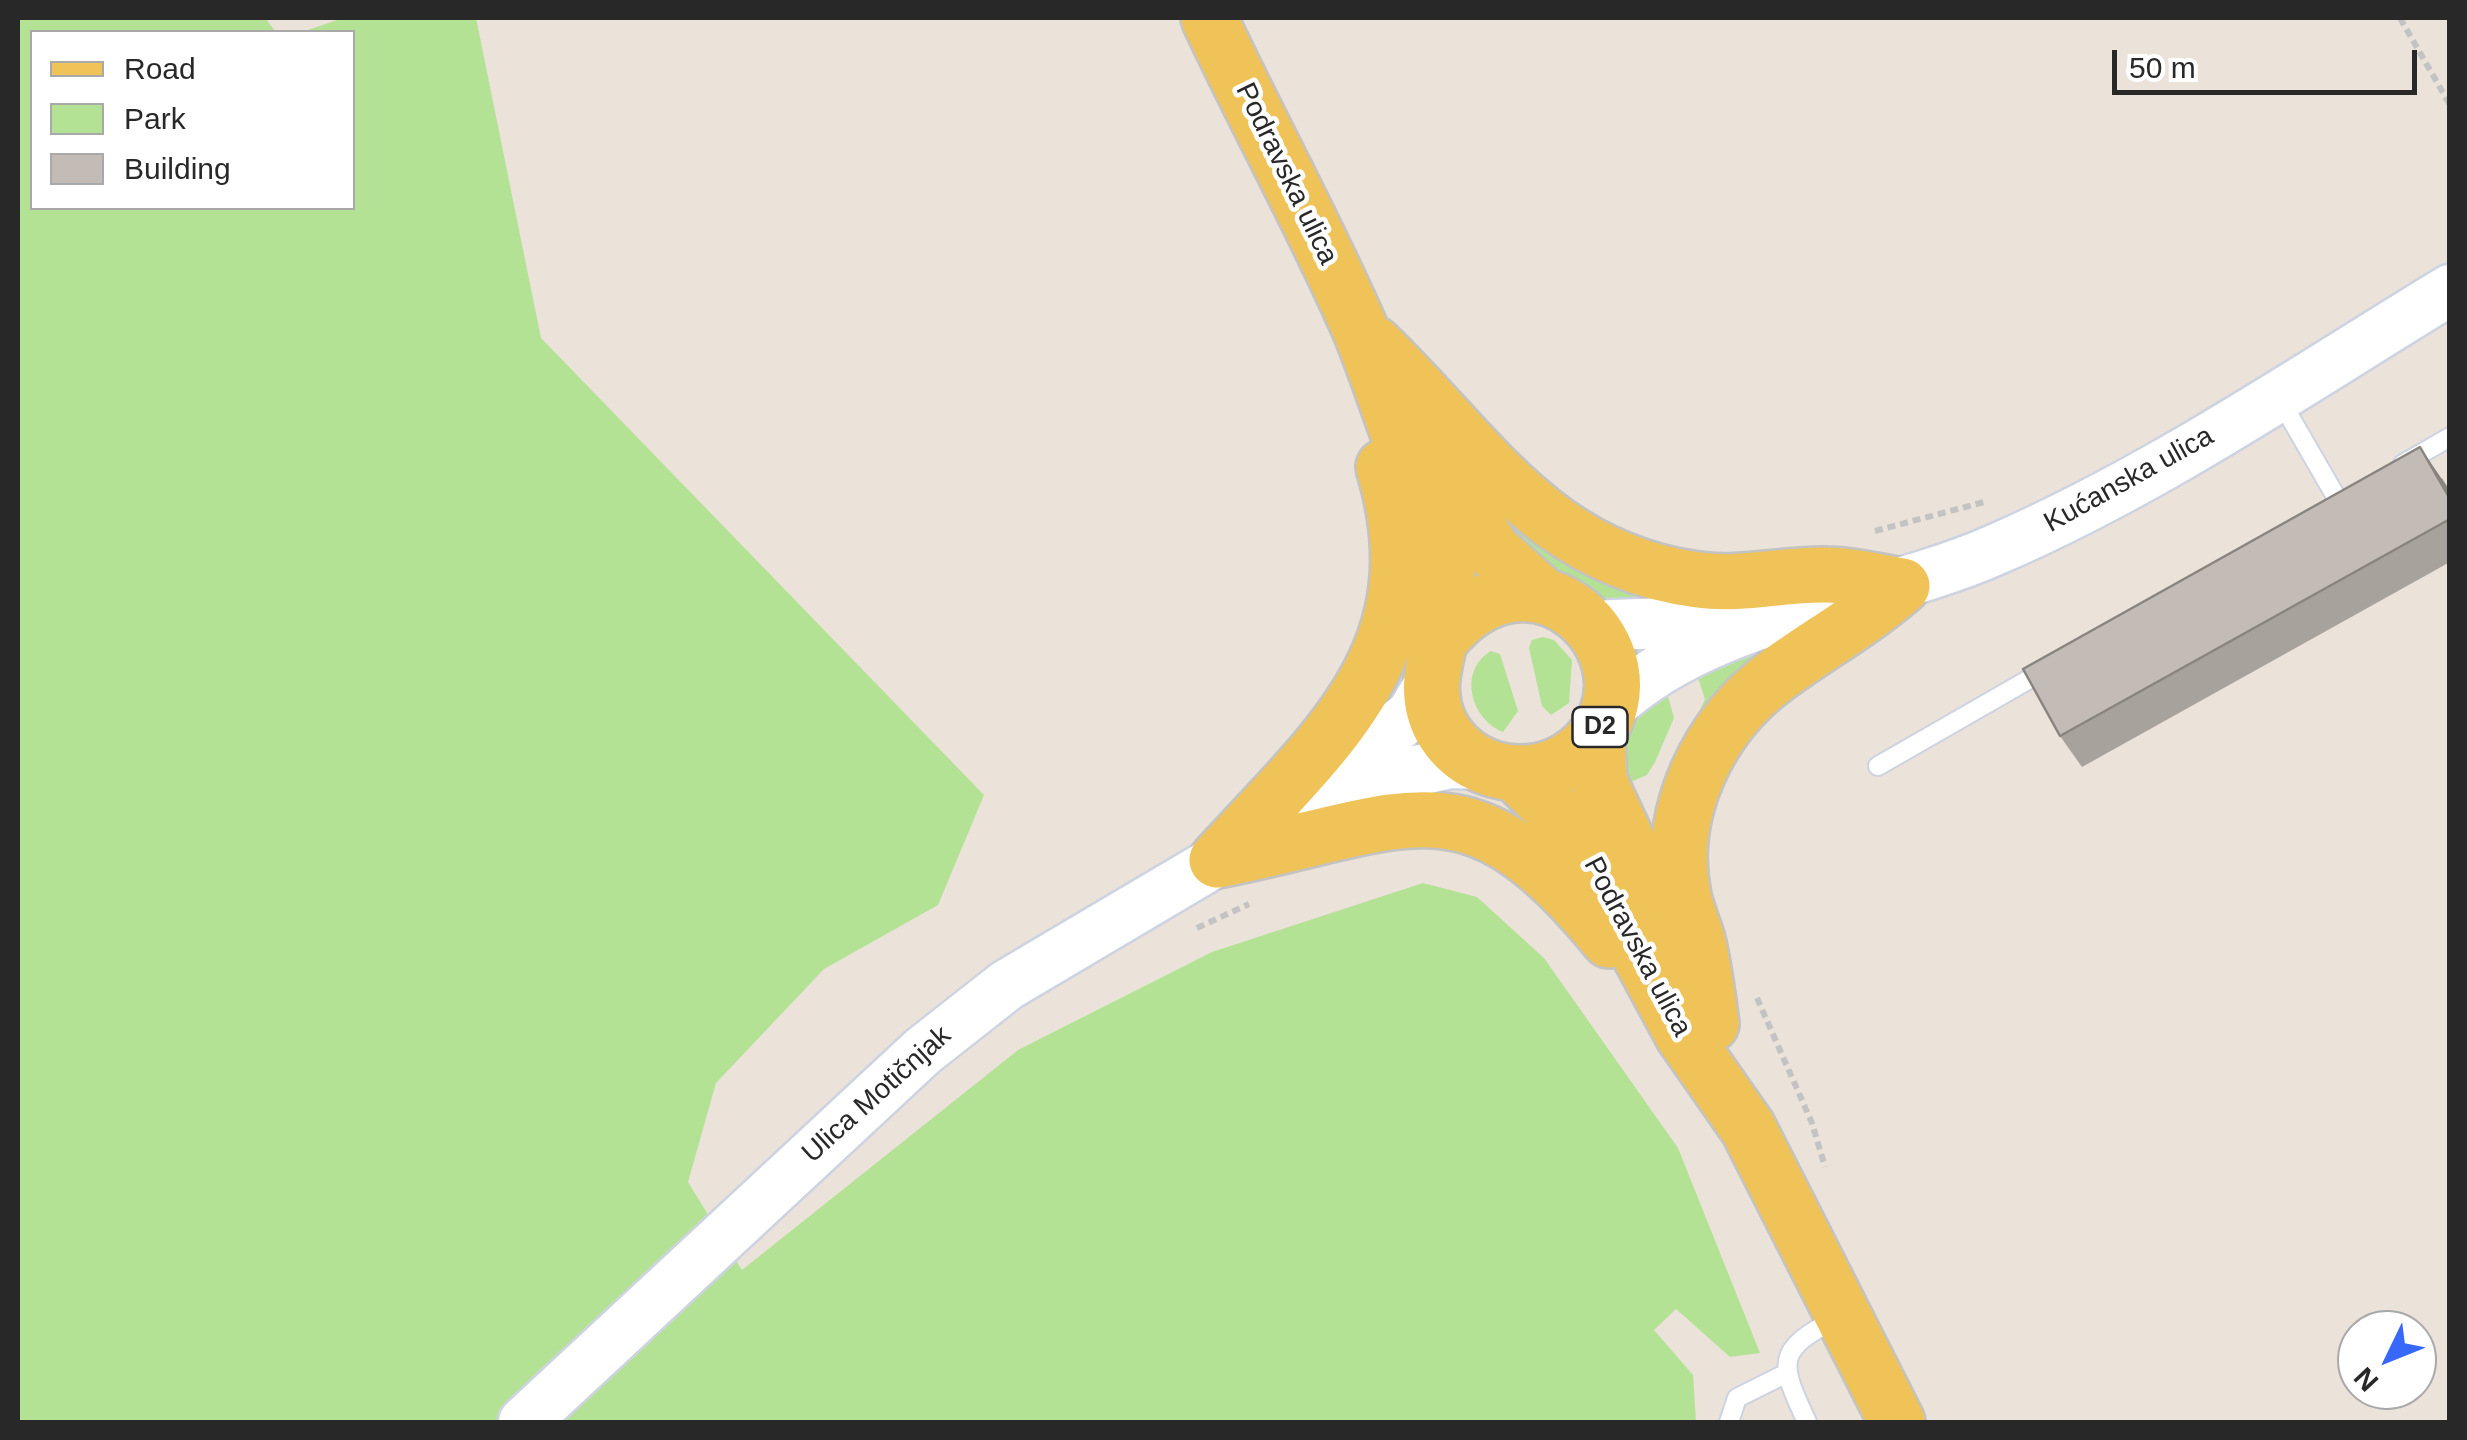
<!DOCTYPE html>
<html>
<head>
<meta charset="utf-8">
<style>
	body { margin:0 }
	#map { position:relative; width:2467px; height:1440px; overflow:hidden; background:#ebe2d9; font-family:Helvetica,sans-serif }
	canvas { display:block }
	.frame { position:absolute; inset:0; border:20px solid #282828; pointer-events:none }
	.legend { position:absolute; left:30px; top:30px; width:325px; height:180px; box-sizing:border-box; background:#fff; border:2px solid #a9a9a9; margin:0; padding:12px 18px; list-style:none; font-size:30px; color:#282828 }
	.legend li { display:flex; align-items:center; gap:20px; height:50px }
	.legend b { width:50px; border:2px solid #a9a9a9 }
	.north { position:absolute; left:2337px; top:1310px; width:100px; height:100px; box-sizing:border-box; background:#fff; border:2px solid #a9a9a9; border-radius:50%; rotate:227deg; font-size:28px; font-weight:700; line-height:40px; text-align:center; color:#282828 }
	.north::after { content:''; display:block; margin:auto; width:35px; height:45px; background:#3768fa; clip-path:polygon(50% 0,100% 100%,50% 72%,0 100%) }
	.scale { position:absolute; left:2112px; top:50px; width:305px; height:45px; box-sizing:border-box; border:5px solid #282828; border-top:0; padding-left:12px; font-size:30px; line-height:35px; white-space:nowrap; color:#282828; -webkit-text-stroke:8px #fff; paint-order:stroke }
</style>
</head>
<body>
<div id="map">
<canvas width="2467" height="1440"></canvas>
<div class="frame"></div>
<ul class="legend">
<li><b style="height:12px;background:#f0c358"></b>Road</li>
<li><b style="height:28px;background:#b4e295"></b>Park</li>
<li><b style="height:28px;background:#c3bcb6"></b>Building</li>
</ul>
<div class="north">N</div>
<div class="scale">50 m</div>
</div>
<script>
const c = document.querySelector('canvas').getContext('2d');
c.lineJoin = 'round';
function fillPath(path, color) { c.fillStyle = color; c.fill(path, 'evenodd'); }
function stroke(path, color, width, dash) { c.strokeStyle = color; c.lineWidth = width; c.lineCap = dash ? 'butt' : 'round'; c.setLineDash(dash || []); c.stroke(path); }
function write(font, color, halo, rows, align = 'center') {
  c.font = font + ' Helvetica,sans-serif'; c.lineWidth = 9; c.setLineDash([]); c.textBaseline = 'middle'; c.strokeStyle = halo; c.fillStyle = color; for (const [text, x, y, turn = 0] of rows) {
    c.save(); c.translate(x, y); c.rotate((+turn || 0) * Math.PI / 180); c.textAlign = isNaN(turn) ? turn : align; if (halo) c.strokeText(text, 0, 0); c.fillText(text, 0, 0); c.restore();
  }
}
const green = new Path2D(`
	M18,18H265L276,32H32V208H352V32H302L343,18H476L541,338L984,795L938,905L824,969L716,1083L688,1182L742,1270L1018,1050L1212,952L1423,883L1477,897L1544,958L1678,1148L1760,1353L1730,1357L1676,1309L1654,1330L1693,1375L1696,1422H18Z
	M1525,523L1640,581L1643,610L1596,607L1502,541Z
	M1543,637L1554,640L1572,660L1569,703L1551,715L1542,706L1529,648L1532,640Z
	M1771,642L1778,655L1687,738L1705,699L1695,669Z
	M1491,651L1500,654L1518,711L1503,732C1470,719 1458,670 1491,651Z
	M1666,689L1674,718L1655,762L1647,775L1621,786L1617,727Z`);
const path = new Path2D(`
	M2400,18L2450,105
	M1875,531L1984,502
	M1197,928L1249,904
	M1757,998L1812,1123L1825,1167`);
const service = new Path2D(`
	M2279,398L2339,502
	M2403,464L2450,437
	M1878,766L2047,669
	M1729,1422L1737,1398L1785,1374
	M1807,1422C1780,1364 1773,1349 1839,1318`);
const secondary = new Path2D(`
	M1591,626L1734,620
	M1609,708C1714,610 1871,605 1997,549C2156,480 2302,380 2450,290
	M1315,791L1412,714L1431,682
	M524,1422L923,1051L1007,985L1274,827L1395,776L1450,763L1480,764`);
const primary = new Path2D(`
	M1209,18C1258,123 1315,225 1361,331C1378,373 1392,417 1408,459C1417,483 1429,505 1437,529C1444,552 1450,580 1447,604C1442,647 1418,686 1442,729C1475,785 1556,788 1595,736C1659,652 1534,525 1441,639
	M1374,344C1478,443 1541,559 1698,580C1742,586 1783,574 1827,575C1851,575 1878,582 1902,586
	M1440,463L1492,550L1542,595
	M1597,735L1599,781L1675,944
	M1517,775L1572,829L1683,1035L1748,1128L1897,1422
	M1217,860C1329,737 1439,650 1384,467
	M1217,860C1408,823 1465,763 1609,940
	M1711,1024C1707,996 1704,967 1697,940C1693,926 1686,911 1683,896C1666,812 1709,724 1777,675C1819,644 1862,621 1902,586`);
const wall = new Path2D(`
	M2442,478L2450,491V562L2082,767L2060,736Z`);
const shadedWall = new Path2D(`
	M2420,447L2450,491V499Z`);
const building = new Path2D(`
	M2420,447L2450,499V519L2060,736L2023,669Z`);
const shields = [
	[1600,727,55]
];
const shieldNames = [
	["D2",1600,727]
];
const streetNames = [
	["Podravska ulica",1286,174,64],
	["Kućanska ulica",2129,480,-29],
	["Podravska ulica",1637,947,62],
	["Ulica Motičnjak",877,1095,-42]
];
fillPath(green, '#b4e295');
stroke(service, '#ced3e1', 22);
stroke(secondary, '#ced3e1', 55);
stroke(primary, '#c3c3c3', 60);
stroke(path, '#c3c3c3', 6, [8, 5]);
stroke(service, '#fff', 18);
stroke(secondary, '#fff', 50);
stroke(primary, '#f0c358', 55);
fillPath(wall, '#a8a29d');
fillPath(shadedWall, '#88847f');
fillPath(building, '#c3bcb6');
stroke(building, '#88847f', 2.5);
for (const [x, y, w] of shields) { const box = new Path2D(); box.roundRect(x - w / 2, y - 20, w, 40, 8); c.fillStyle = '#fff'; c.fill(box); stroke(box, '#282828', 2.5); }
write('bold 25px', '#282828', null, shieldNames);
write('28px', '#282828', '#fff', streetNames);
</script>
</body>
</html>
